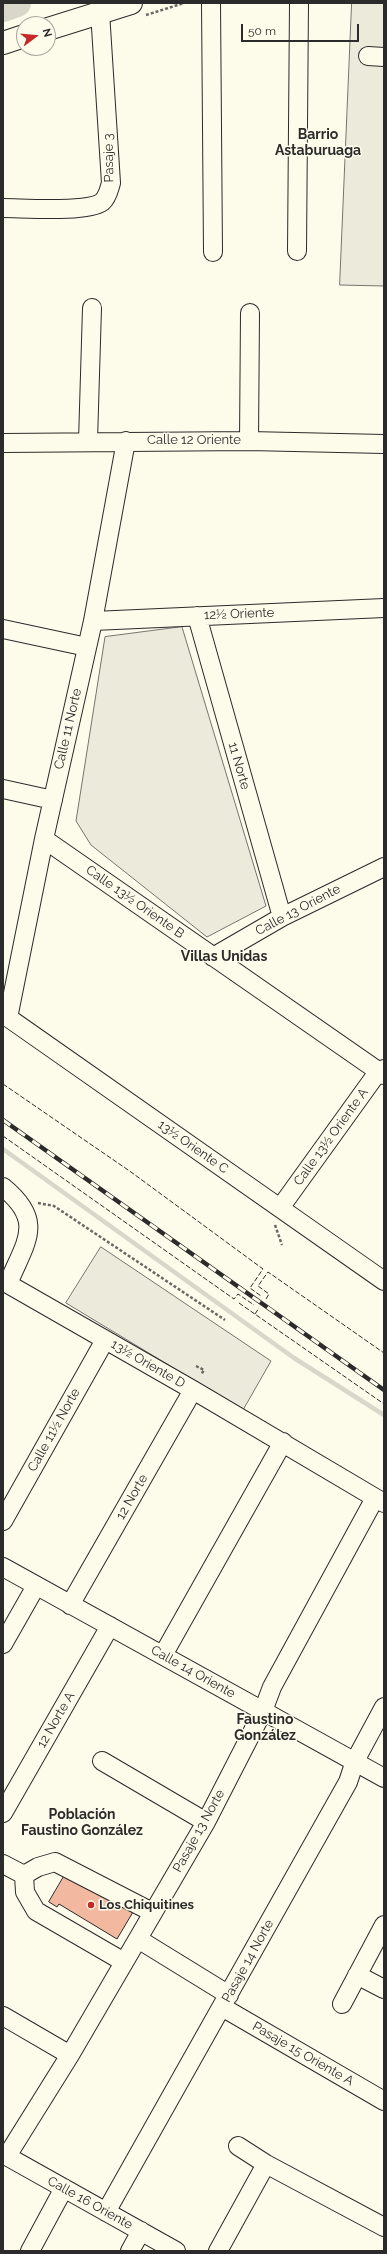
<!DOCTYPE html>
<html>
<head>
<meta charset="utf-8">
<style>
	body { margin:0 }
	#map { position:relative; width:387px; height:2254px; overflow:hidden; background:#fdfbea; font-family:Raleway,sans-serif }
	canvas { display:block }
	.frame { position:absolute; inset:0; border:4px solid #2b2b2b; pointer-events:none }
	.north { position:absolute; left:16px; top:16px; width:40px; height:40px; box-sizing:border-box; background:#fdfbea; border:1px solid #a9a89e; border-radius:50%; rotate:74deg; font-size:11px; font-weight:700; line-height:16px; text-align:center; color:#2b2b2b }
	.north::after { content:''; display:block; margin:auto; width:14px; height:18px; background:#c62828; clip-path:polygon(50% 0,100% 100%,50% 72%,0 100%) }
	.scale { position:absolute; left:241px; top:24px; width:118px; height:18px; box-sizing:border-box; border:2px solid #2b2b2b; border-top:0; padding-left:5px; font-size:12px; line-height:14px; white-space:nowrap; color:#2b2b2b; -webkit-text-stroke:3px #fdfbea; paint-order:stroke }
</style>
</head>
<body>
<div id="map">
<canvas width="387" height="2254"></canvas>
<div class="frame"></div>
<div class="north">N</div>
<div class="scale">50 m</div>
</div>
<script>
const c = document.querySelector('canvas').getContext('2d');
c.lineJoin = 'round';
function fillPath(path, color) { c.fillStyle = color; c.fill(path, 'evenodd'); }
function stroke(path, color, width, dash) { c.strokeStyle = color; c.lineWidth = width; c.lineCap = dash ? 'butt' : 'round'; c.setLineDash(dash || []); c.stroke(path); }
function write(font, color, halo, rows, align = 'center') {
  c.font = font + ' Raleway,sans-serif'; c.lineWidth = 3; c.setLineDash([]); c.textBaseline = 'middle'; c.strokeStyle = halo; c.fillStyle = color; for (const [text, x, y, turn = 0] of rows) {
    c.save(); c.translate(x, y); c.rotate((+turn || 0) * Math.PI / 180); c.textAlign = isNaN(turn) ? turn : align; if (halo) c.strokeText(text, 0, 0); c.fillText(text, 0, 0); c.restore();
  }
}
const green = new Path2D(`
	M352,3H384V286L340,285Z
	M182,627L266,906L207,937L91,845L76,821L105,637Z
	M101,1247L271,1361L243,1410L66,1303Z`);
const stream = new Path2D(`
	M3,1149L294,1358L384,1415`);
const river = new Path2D(`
	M3,8L17,3`);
const building = new Path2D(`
	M66,1873L133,1912L117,1939L59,1904L57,1907L49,1902Z`);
const path = new Path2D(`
	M146,15L184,3
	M38,1203L54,1206L225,1320
	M275,1225L282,1245
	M196,1366L204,1370L201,1375`);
const minor = new Path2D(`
	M211,3L213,252
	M368,56L384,57
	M3,208C24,208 87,213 102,202C108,197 109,189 111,183L100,12
	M297,251L299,3
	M88,441L92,308
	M249,441L250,313
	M3,443L249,441L384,444
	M197,616L282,917
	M93,621L384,608
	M3,629L87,647
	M3,789L53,800
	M44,839L384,1075
	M213,957L282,917L384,867
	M3,1014L384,1281
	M8,1018L44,839L93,621L126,441
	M3,1187C46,1222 25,1242 8,1284L193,1390L384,1503
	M280,1208L378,1072L384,1069
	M3,1521L105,1340
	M3,1567L384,1778
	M70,1605L193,1390
	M3,1644L36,1586
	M163,1655L283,1442
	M102,1761L206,1822
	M3,1813L110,1626
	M3,1864L24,1875
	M24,1875L38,1867L55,1862L152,1912
	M24,1875L25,1892L36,1911L124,1962
	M138,1939L229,1995
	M357,1975L384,1989
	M342,2004L384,1925
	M222,2007L384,2101
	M3,2016L70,2055
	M238,2146L266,2164L384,2227
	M3,2154L176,2251
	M7,2156L70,2055L206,1822L263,1711L272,1687L375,1498
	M106,2212L348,1782L355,1761L384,1707
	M30,2251L64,2188
	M130,2251L141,2231
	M218,2251L266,2164`);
const major = new Path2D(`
	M48,29L131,3
	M3,43L24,36`);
const rail = new Path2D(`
	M3,1120L384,1390`);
const fence = new Path2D(`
	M3,1084L131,1172L263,1269L250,1288L261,1296
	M3,1136L234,1299L238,1294L254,1305
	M266,1299L269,1294L258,1286L268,1272L384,1353
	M239,1303L384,1404
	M255,1314L259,1308`);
const markers = [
	[91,1905,4,"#c62828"]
];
const streetNames = [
	["Pasaje 3",109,158,-91],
	["Calle 12 Oriente",194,440],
	["12½ Oriente",239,614,-2],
	["Calle 11 Norte",68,729,-77],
	["11 Norte",239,766,74],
	["Calle 13½ Oriente B",135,902,35],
	["Calle 13 Oriente",298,910,-28],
	["Calle 13½ Oriente A",331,1137,-54],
	["13½ Oriente C",193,1147,35],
	["13½ Oriente D",148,1364,30],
	["Calle 11½ Norte",54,1430,-61],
	["12 Norte",132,1497,-60],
	["Calle 14 Oriente",193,1672,29],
	["12 Norte A",56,1720,-60],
	["Pasaje 13 Norte",199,1831,-61],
	["Pasaje 14 Norte",248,1961,-61],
	["Pasaje 15 Oriente A",303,2054,30],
	["Calle 16 Oriente",90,2203,29]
];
const poiNames = [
	["Los Chiquitines",99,1905]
];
const neighbourhoodNames = [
	["Barrio",318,135],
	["Astaburuaga",318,151],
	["Villas Unidas",224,957],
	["Faustino",265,1720],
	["González",265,1736],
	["Población",82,1815],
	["Faustino González",82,1831]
];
fillPath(green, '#ecebdb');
stroke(green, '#74746e', 1);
stroke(stream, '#d8d7c9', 4.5);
stroke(river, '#d8d7c9', 28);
fillPath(building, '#f2b8a0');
stroke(building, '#2b2b2b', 1);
stroke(minor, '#2b2b2b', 20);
stroke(major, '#2b2b2b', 24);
stroke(path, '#6a6964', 2.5, [3, 2]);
stroke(minor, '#fdfbea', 18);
stroke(major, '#fdfbea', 22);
stroke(rail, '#2b2b2b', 4.5);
stroke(rail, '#fdfbea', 3, [9]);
stroke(fence, '#2b2b2b', 1, [5, 2]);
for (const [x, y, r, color] of markers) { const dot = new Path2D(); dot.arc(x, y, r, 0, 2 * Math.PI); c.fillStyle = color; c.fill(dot); stroke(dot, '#fdfbea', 1.5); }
write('13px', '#2b2b2b', '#fdfbea', streetNames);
write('bold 13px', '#2b2b2b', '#fdfbea', poiNames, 'left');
write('bold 14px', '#2b2b2b', '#fdfbea', neighbourhoodNames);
</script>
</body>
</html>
